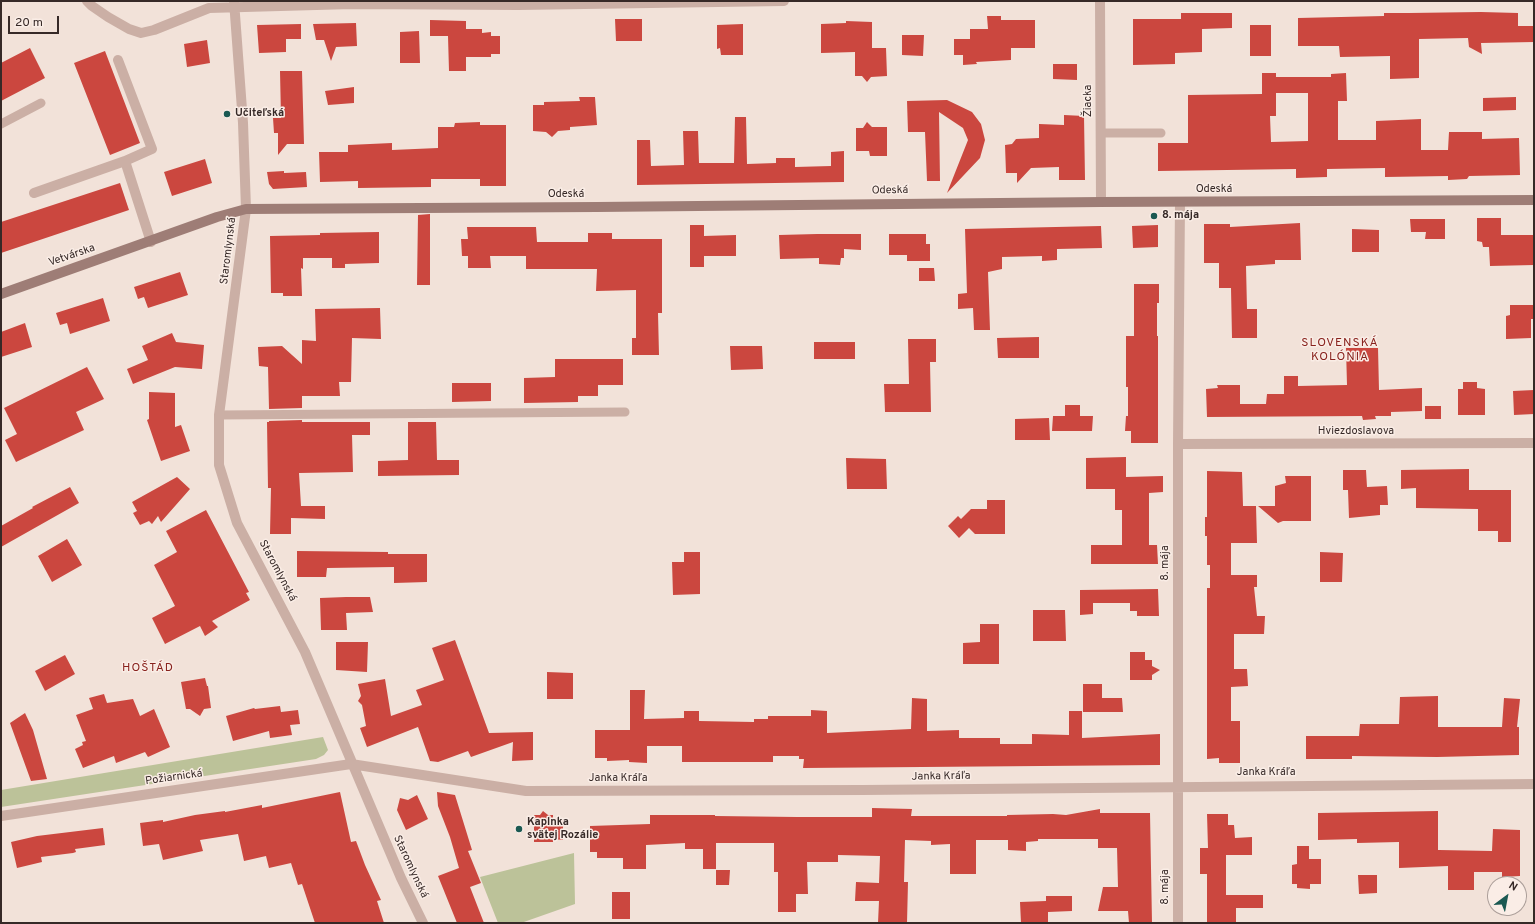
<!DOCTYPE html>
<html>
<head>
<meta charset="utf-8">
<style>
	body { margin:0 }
	#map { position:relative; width:1535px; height:924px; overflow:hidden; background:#f2e2d9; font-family:Overpass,sans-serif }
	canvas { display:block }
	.frame { position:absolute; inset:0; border:2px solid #362927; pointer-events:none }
	.north { position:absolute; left:1487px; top:876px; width:40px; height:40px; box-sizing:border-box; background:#faede6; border:1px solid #ac9f9a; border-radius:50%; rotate:32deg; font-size:11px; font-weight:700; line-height:16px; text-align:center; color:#362927 }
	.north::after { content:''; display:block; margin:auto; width:14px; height:18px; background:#1b5952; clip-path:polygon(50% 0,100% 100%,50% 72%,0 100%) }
	.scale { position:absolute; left:8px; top:16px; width:51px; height:18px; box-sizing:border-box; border:2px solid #362927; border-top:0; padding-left:5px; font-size:12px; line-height:14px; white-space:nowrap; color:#362927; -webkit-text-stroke:3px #faede6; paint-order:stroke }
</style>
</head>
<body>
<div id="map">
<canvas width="1535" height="924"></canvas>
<div class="frame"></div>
<div class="north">N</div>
<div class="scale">20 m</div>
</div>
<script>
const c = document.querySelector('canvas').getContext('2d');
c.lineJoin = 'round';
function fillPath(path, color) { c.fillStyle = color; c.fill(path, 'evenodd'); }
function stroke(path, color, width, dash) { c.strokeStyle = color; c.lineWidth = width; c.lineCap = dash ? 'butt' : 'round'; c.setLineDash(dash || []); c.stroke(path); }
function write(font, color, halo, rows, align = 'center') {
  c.font = font + ' Overpass,sans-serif'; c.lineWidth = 3; c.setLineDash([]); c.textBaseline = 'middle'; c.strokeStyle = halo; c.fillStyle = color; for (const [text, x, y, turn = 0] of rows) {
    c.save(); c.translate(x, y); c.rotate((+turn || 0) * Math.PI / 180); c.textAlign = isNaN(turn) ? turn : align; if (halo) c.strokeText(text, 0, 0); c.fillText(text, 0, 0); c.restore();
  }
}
const green = new Path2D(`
	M323,737L328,750L324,755L316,759L1,807V790Z
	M574,853L575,904L521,923H498L480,877Z`);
const building = new Path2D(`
	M1481,12L1518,13V26H1534V42L1481,43L1482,54L1469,47L1468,38L1419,39V78L1390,79V56L1340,57L1339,46H1298V18L1384,16V13H1409Z
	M1181,13H1232V28L1202,29V52L1175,53V64L1133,65V19H1181Z
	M987,16H1001V20H1035V48H1011V60L976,62L977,64L963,65V55H954V39H970V29H988Z
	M615,19H642V41H616Z
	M430,20L466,21V29H482V33L491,32V36H500V54H491V57H466V71H449L448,36H430Z
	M846,21L872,22V48H886L887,76L871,77L867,82L862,76H855V52L821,53V24L846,23Z
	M356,23L357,46L336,47L331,61L324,40H316L313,24Z
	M301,24V39H286V52L259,53L257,25Z
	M743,24V55H721L720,48L717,49V25Z
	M1250,25H1271V56H1250Z
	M419,31L420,63H400V32Z
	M902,35H924L923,56L902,55Z
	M207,40L210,63L187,67L184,44Z
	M30,48L45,78L1,101V63Z
	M105,51L140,143L110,155L74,63Z
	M1053,64H1077V80L1053,79Z
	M280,71H302L304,144H287L278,155V133H274L273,118H281Z
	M1262,73H1276V77H1331V74L1346,73L1347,101H1338V140H1376V121L1421,119V150H1448L1449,132H1482V139L1519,138L1520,175L1469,176L1467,179L1448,180V176L1385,177V168L1327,169V177L1296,178V169L1158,171V143H1188V95L1262,94ZM1276,93H1308V141L1271,142L1270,116H1276Z
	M354,87V103L328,105L325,91Z
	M579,97H595L597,125L570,127V130L558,131L552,137L546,132L533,131V105H544V102L580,101Z
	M1516,97V110L1483,111V98Z
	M947,100L972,112L981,124L985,140L980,158L947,193L968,140L963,128L939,112L940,181H927L925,132H908L907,101Z
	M1064,115L1084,116L1085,180H1059V167L1031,168L1017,183V173H1006L1005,145L1012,144L1016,139L1039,138V124L1064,125Z
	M735,117H746L747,164L776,163V158H795V167L831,166V152L844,151V182L637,185V140H650L651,166L684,165L683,131H698L699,163H734Z
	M480,122V125H506V186H480V179H431V187L358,188V181L320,182L319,152H348V145L392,143V150L438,148V127H454L455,123Z
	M867,122L872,127H887V156H870L869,151H856V128H863Z
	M205,159L212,183L172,196L164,172Z
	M284,171V173L306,172L307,187L273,189L269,184L267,172Z
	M120,183L129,210L1,253V222Z
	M430,214V285H417L418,215Z
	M1477,218H1501V235H1534V265L1490,266L1489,247H1483L1482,242L1477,241Z
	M1410,219H1445V239H1425L1426,232H1411Z
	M1300,223L1301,260H1275V264L1246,266L1247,309H1257V338H1232L1231,288H1219V263H1204V224H1230V227Z
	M690,225H704V236L736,235V256H704V267H690Z
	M1158,225V247L1133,248L1132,226Z
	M1101,226L1102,248L1057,249V260L1042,261V256L1002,257V269L988,272L990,330H974L973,308L958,309V294L967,293L965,229Z
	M467,227H536L537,242H588V233H612V239H662V313H658L659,355H632V338H636V290L596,291L597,269H526V256H490L491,268H468V256H462L461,239H468Z
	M1352,229L1379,230V252H1352Z
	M379,232V263L345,264V268H332V258H303V269L301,268L302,296H283V293H271L270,236L320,235V233Z
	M817,234H861V250L844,249V258H841L840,265L819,264V258L780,259L779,235Z
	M889,234H926V244H930V261H907V255H889Z
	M919,268H934L935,281H919Z
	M180,272L188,295L148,308L144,297L138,299L134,287Z
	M1134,284H1159V303H1157V336H1158V443H1131V431H1125L1126,416H1128V387H1126V336H1134Z
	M103,298L110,321L70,334L67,323L60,325L56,313Z
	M1510,305H1534V319H1531V338L1506,339V316L1510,315Z
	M380,308L381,339L352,338L351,382H339L340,396H302V408L269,409L268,367L259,366L258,347L282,346L302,364V340L316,341L315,309Z
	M25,323L32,347L1,357V332Z
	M172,333L176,342L204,345L202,369L175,367L133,384L127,369L148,360L142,346Z
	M1039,337V358H998L997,338Z
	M908,339H936V362H930L931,412H885L884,384H909Z
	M814,342H855V359H814Z
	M730,346H762L763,369L731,370Z
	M1346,348H1378L1379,390L1422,388V411L1391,412V416H1375L1376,419L1363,420L1362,416L1207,417L1206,389L1218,388L1217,385H1240V404H1266L1267,394H1284V376H1298V386L1347,385Z
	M555,359H623V385H598V396H578V402L524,403V378L555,377Z
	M87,367L104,399L76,412L84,430L16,462L5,440L17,434L4,408Z
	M1463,382H1477V388L1485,389V415H1458V389H1463Z
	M452,383H491V401L452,402Z
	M1534,390V414L1514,415L1513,391Z
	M149,392L175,393V427L181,425L190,451L161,461L147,420L149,419Z
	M1065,405H1080V416H1093L1092,431H1052L1053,416H1065Z
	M1425,406H1441V419H1425Z
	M1049,418L1050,440H1015V419Z
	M302,420V422H370V435H352L353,472L299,473L301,506H325V519L291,518V534H270L271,488H268L267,422H269V421Z
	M408,422H436L437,460H459V475L378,476V461L408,460Z
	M1126,457V477L1163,476V492L1149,493V545H1157L1158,564H1091V545H1122V510H1115V489H1086V458Z
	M846,458L886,459L887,489H847Z
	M1469,469V490H1511V542H1498V531H1478V509L1416,508V488L1401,489V470Z
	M1343,470H1366L1367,487L1387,486L1388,505H1380V515L1349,518L1348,490H1343Z
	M1207,471L1242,472L1243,506H1256L1257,543H1231V575H1257V587H1254L1257,616H1265L1264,634H1234V669H1247L1248,686L1231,687V721H1240V763H1219V758L1207,759V588H1210V565H1207V536H1205V517H1207Z
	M1285,476H1311V521H1283L1278,523L1258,506H1275V486L1286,483Z
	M177,477L190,489L161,522L158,516L152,524L149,521L140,525L133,513L137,511L132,502Z
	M70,487L79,503L1,547V526L33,508L32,507Z
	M987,500H1005V534H975L969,528L959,538L948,526L958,516L961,519L971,509H987Z
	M206,510L249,592L246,593L250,600L212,621L218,627L205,636L200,626L165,644L152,618L175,606L154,565L177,552L166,531Z
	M67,539L82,565L52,582L38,556Z
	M297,551L388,552V554H427V582L394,583V567L327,568L326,577H297Z
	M684,552H700V594L673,595L672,562H684Z
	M1320,552L1343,553L1342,582H1320Z
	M1158,589L1159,616H1137V611H1130V603H1093V614L1080,615V590Z
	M346,597H370L373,612L346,613L347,630H321L320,598Z
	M1033,610H1065L1066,641H1033Z
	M980,624H999V664H963V643L980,642Z
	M455,640L489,733L533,732V760L512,761L513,742L471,757L468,751L438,762L430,761L418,727L367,747L360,728L366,726L362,705L358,701L361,696L358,684L385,679L391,716L422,705L416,690L444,680L432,648Z
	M336,642H368L367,672L336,670Z
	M1130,652H1145V660H1152V666L1160,670L1152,675V680H1130Z
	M65,655L75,674L45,691L35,671Z
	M547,672L573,673V699H547Z
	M205,678L207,686H208L211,708L204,709L200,716L190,709H186L181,682Z
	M1083,684H1102V698H1122L1123,712H1083Z
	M630,690H645L644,719L684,718V711H699V721L754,722V719H768V716H811V710L827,711V733L911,729L912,698L927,699V731L959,730V738H1000V744H1032V734L1069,735V711H1082V738L1160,734V765L803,768L804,759H799V756H773V762H682V746H647V763L629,762V760L607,761V758H595V730H630Z
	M104,694L107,703L133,699L140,716L154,709L170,747L148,757L145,752L116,763L114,756L83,768L75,749L83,745L82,742L86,741L76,715L93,709L89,698Z
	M1438,696V727H1502L1504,698L1520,699L1517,727H1519V755L1437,757L1352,756V759H1306V736H1359L1360,724H1399L1400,697Z
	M280,706L281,712L298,710L300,724L290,725L292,735L270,738L269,731L233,741L226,716L254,708L255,709Z
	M25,713L33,730L47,779L31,781L10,723Z
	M340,792L351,842L356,841L365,865L381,900L377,901L384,923H315L302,884L298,885L291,863L269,868L266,856L244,861L238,834L200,840L203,851L163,860L159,844L143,846L140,823L163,820V822L195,815L225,811V812L262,805V808Z
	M437,792L455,795L472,850L468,851L481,883L470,887L484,923H457L438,876L459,868L450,837L438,806Z
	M417,795L428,819L406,830L397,810L400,798L408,800Z
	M872,808L912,809L911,816H1007V815L1053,814L1066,815L1100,809V813H1150L1152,923H1129L1128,911H1098L1103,887H1118L1117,848H1098V839H1038V841L1026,842V851L1008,850V840H976V874H950V844L931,845V841L905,840L904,882H908L907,923H878L879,901H855L856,882L879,883L880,856L838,855V862H807L808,894H796V912H778V872H774V843H716V869H703V849H685V843L646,845V869H623V858H597V852H590V826L650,824V815H715V816L797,817H872Z
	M543,811L548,815H553V818H563V840L553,839V842H534V815H540Z
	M1438,811V850H1439L1492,851L1493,829L1520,830V876L1502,877V872H1474V890H1448V866L1399,868V842L1357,843V839L1318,840V813Z
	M1207,814H1228V825H1234L1235,838L1252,837V855H1226V895H1263V908H1236V923H1207V874H1200V848H1208Z
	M103,828L105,845L75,849L76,852L73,853L41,857L42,862L17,868L11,842L37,836Z
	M1297,846H1309V859H1321V884H1310V889L1297,888V884H1292V865L1297,864Z
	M716,870H730L729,885H716Z
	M1358,875H1377V893L1359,894Z
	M612,892H630V919H612Z
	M1046,896H1072V911L1048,912V923H1021L1020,902L1046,901Z`);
const lane = new Path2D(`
	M1,124L41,103
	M1101,133H1161
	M219,415L625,412`);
const street = new Path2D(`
	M87,1L92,6L108,17L129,29L141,33L154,30L209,8L352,4L518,5L784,1
	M234,1L243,123L246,209L219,415V465L237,523L305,652L401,878L423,923
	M1100,1L1101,202
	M118,60L152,149L125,161
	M34,193L125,161L151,242
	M1178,444L1534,443
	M1,816L351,764L526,791L863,790L1534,784
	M1178,923V444L1180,202`);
const secondary = new Path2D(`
	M1,294L217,217L246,209L597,207L1101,202L1534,200`);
const markers = [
	[227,114,4,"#1b5952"],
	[1154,216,4,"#1b5952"],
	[519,829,4,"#1b5952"]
];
const streetNames = [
	["Žiacka",1089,101,-90],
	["Odeská",1214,190],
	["Odeská",890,191,-1],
	["Odeská",566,195],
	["Staromlynská",229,251,-83],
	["Vetvárska",72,256,-19],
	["Hviezdoslavova",1356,432],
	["8. mája",1166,563,-90],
	["Staromlynská",277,571,62],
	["Janka Kráľa",1266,773],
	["Janka Kráľa",941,777,-1],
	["Požiarnická",174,778,-8],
	["Janka Kráľa",618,779],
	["Staromlynská",410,867,65],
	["8. mája",1166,887,-90]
];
const poiNames = [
	["Učiteľská",235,114],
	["8. mája",1162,216],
	["Kaplnka",527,823],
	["svätej Rozálie",527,836]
];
const neighbourhoodNames = [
	["SLOVENSKÁ",1340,344],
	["KOLÓNIA",1340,358],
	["HOŠTÁD",148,669]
];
fillPath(green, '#bcc299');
fillPath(building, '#cb473f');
stroke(lane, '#cbafa5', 9);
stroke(street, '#cbafa5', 10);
stroke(secondary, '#9e7d76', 10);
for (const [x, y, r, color] of markers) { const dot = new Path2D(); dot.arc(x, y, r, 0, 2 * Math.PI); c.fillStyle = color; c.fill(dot); stroke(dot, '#faede6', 1.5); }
write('11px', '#362927', '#faede6', streetNames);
write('bold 11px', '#362927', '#faede6', poiNames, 'left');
c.letterSpacing = '1px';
write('12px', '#88221d', '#faede6', neighbourhoodNames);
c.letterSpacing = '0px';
</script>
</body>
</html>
